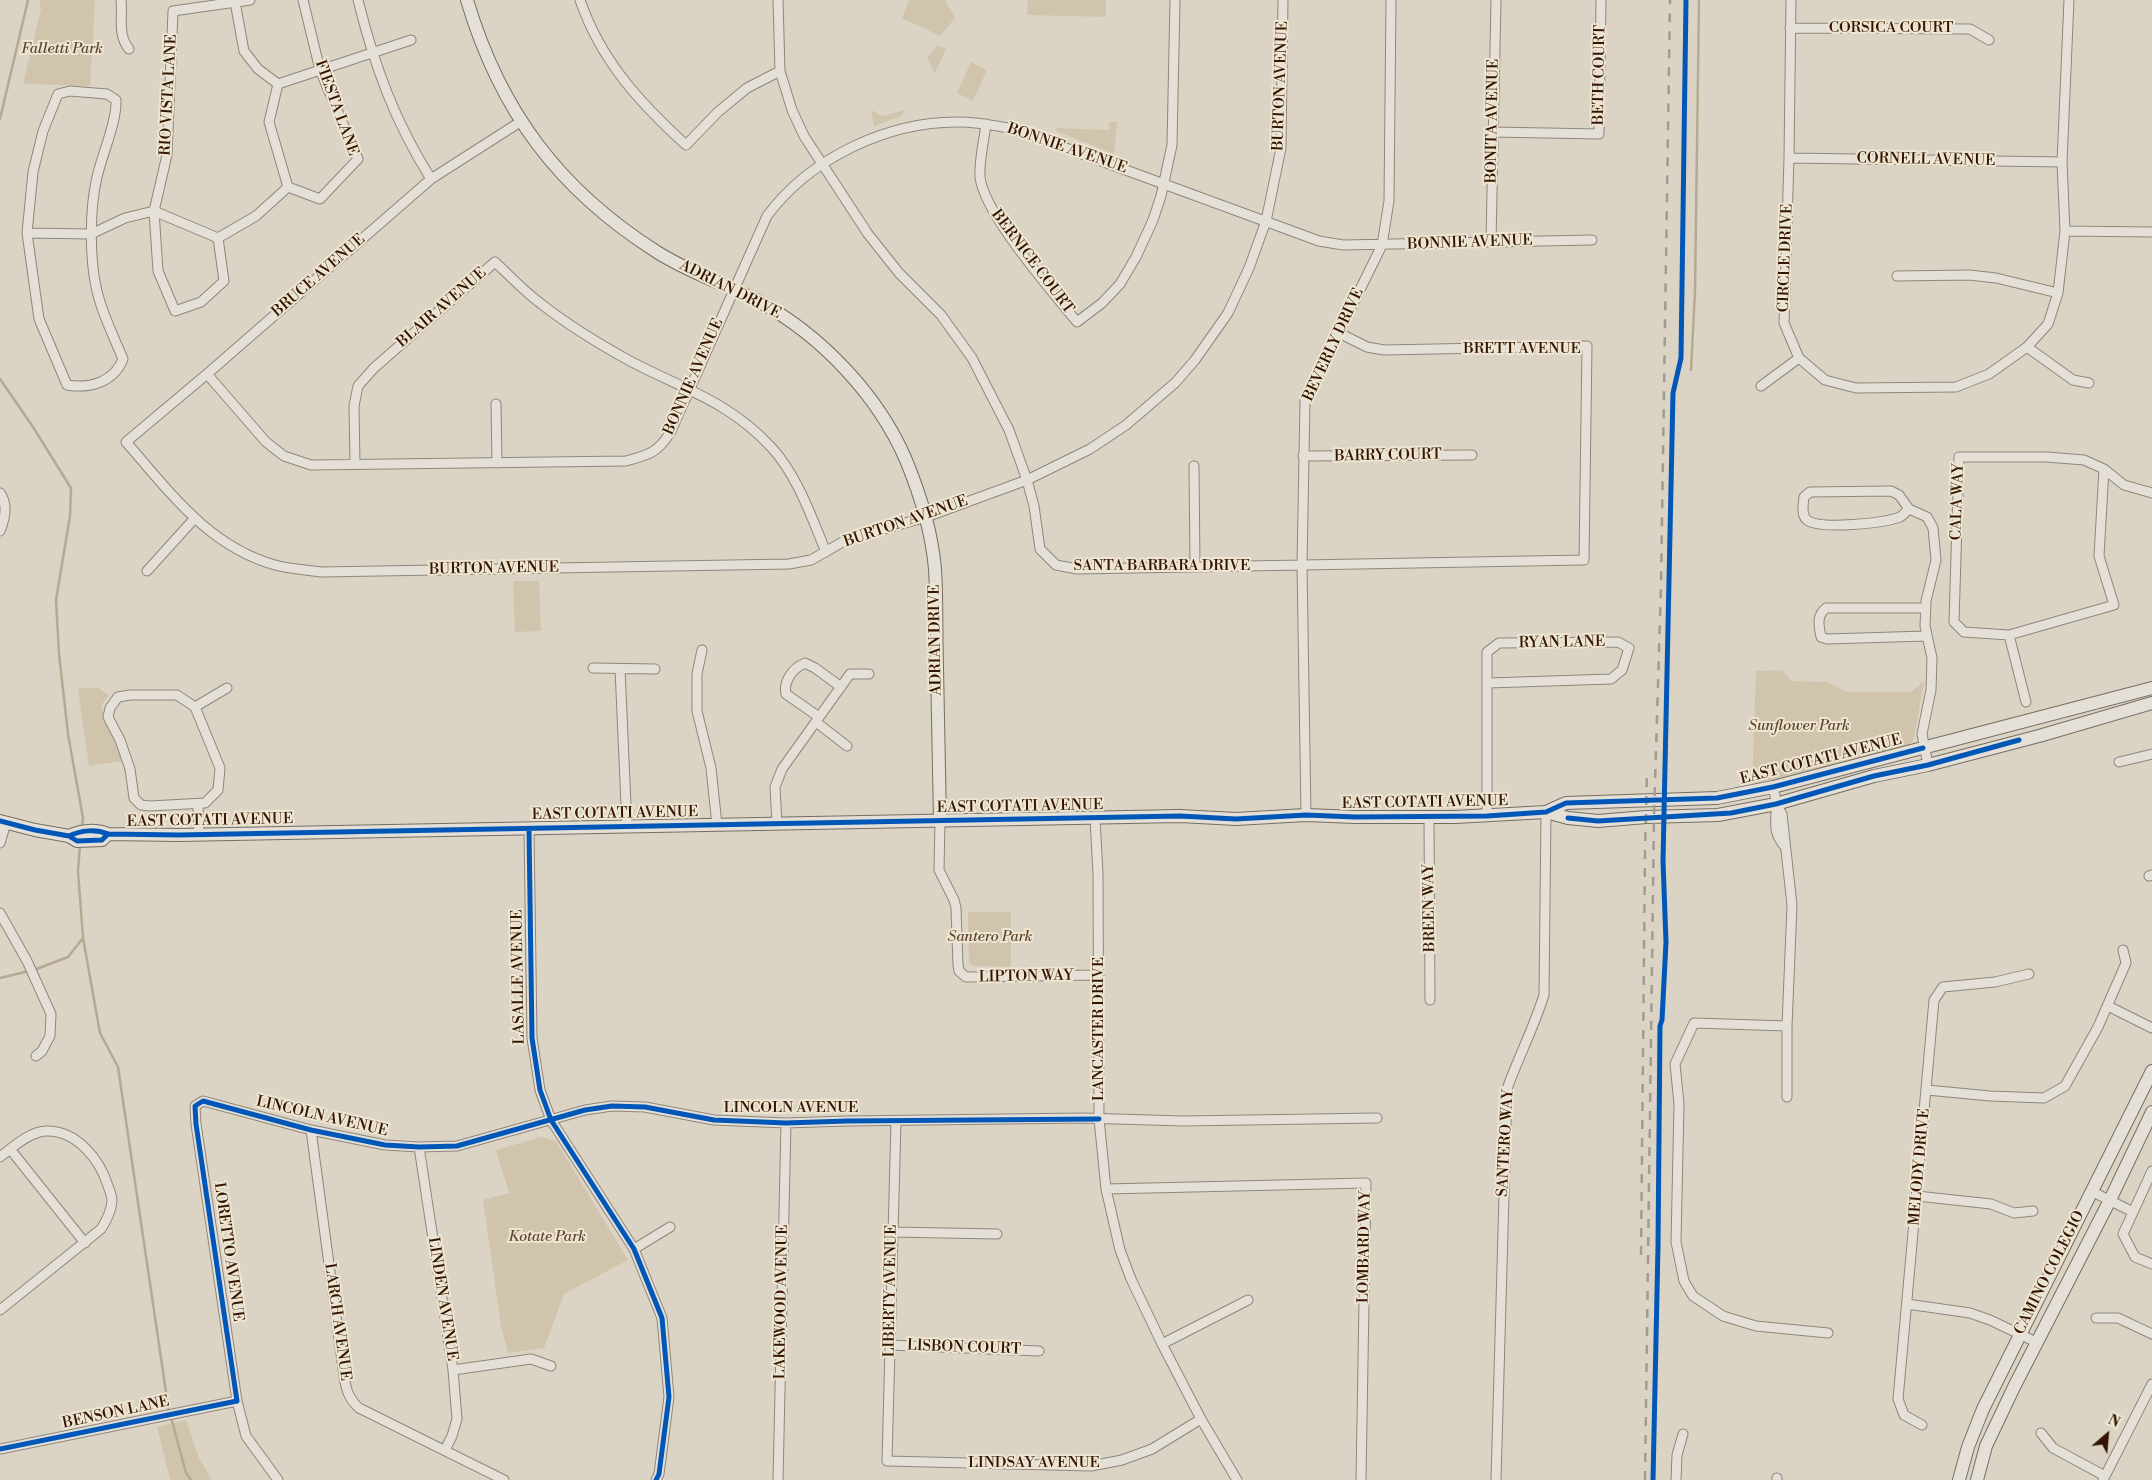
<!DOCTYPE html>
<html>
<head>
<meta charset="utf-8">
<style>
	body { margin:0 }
	#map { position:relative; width:2152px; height:1480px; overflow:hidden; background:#dbd4c4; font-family:"Libre Bodoni",serif }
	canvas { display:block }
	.north { position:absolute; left:2082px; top:1410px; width:50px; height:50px; -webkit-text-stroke:4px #eee6d2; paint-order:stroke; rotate:27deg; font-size:14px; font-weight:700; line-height:20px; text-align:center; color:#331501 }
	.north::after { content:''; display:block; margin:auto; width:18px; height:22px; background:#331501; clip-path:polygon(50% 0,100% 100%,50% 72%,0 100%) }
</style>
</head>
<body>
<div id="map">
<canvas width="2152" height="1480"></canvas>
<div class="north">N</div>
</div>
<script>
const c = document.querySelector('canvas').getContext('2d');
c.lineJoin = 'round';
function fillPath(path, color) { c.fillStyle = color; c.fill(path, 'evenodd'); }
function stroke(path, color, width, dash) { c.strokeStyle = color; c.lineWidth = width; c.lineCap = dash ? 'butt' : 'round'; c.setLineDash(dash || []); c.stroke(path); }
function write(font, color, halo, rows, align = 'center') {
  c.font = font + ' "Libre Bodoni",serif'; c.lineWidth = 4; c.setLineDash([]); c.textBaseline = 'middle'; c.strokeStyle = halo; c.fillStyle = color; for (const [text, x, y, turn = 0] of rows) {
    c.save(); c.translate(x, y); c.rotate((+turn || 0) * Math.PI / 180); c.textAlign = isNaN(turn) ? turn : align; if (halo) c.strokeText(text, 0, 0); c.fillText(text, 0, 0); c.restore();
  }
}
const green = new Path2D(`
	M39,0H95L90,86L23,84L41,9Z
	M909,0H945L955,18L940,36L902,18Z
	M1028,0H1106V17L1027,15Z
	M937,45L946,49L935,73L927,58Z
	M971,62L987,70L973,101L957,93Z
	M871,110L882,116L906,110L899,117L874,126Z
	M1109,122H1117L1114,154L1056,131L1057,128L1109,130Z
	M513,581H539L541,631L515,632Z
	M1782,670L1792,681L1827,682L1847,692H1911L1924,681L1914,739L1908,746L1752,785L1756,671Z
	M78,688H99L109,696L102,704L103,717L123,761L89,766Z
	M1011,912V967L972,966L969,962L968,912Z
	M541,1137L556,1141L628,1260L564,1294L544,1348L508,1353L501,1326L483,1200L509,1193L496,1150Z
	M186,1420L199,1458L212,1480H170L157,1427Z`);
const stream = new Path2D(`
	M0,119L28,0
	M1691,370L1695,291L1699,0
	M0,379L33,427L71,488L70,516L56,600L59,654L68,734L83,818L82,827
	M80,845L78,871L83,938L100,1033L118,1067L169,1412
	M34,970L68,957L83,938
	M0,978L29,971
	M171,1417L186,1473L191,1480`);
const street = new Path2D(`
	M121,0C123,17 117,34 129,49
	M358,0C374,65 395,122 431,179
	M580,0C601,61 640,103 686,145L718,112L747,88L780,71
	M778,0L780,71L792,110L804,136L868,234L899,273L941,315L972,358L1009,430L1027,480L1034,506L1040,549L1056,565L1077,569L1584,560L1587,346L1384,350L1367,347L1339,333
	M1791,0L1789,158L1784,323L1799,358L1825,380L1856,388L1956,387L1989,374L2027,347L2048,324L2058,293L2065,231L2062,162L2069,0
	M235,2L244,51L258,69L278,84
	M1790,28L1970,29L1989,40
	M278,84L411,40
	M278,84L269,122L288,187
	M70,91L107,94L116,100C117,121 102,155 97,177C89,212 89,268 100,302C106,321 115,340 123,359C114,382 90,389 67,385L39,319L27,233L33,172L43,131L58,94Z
	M520,122L431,179L207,374L126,442C170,492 208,546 275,565C290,569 306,570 321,572L789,564L811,560L846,540L926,517L1027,480L1090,449L1126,425L1175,383L1195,360L1228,313L1249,268L1266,221L1281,148L1283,0
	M986,124C984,141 979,160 980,177C984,214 1052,291 1077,322L1102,303L1120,284L1136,257L1153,220L1161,196L1172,145L1175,0
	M1493,132L1599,134L1601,0
	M1789,158L2062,162
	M288,187L320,199L358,159L320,70L303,0
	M2065,231L2152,232
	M27,233L91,234L125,218L154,211L218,238L256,216L288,187
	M218,238L224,281L201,302L175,311L158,271L154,211L167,155L173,11L250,0
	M1491,242L1496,0
	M1897,276L1969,275L1996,278L2058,293
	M2027,347L2073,380L2089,383
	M207,374L266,442L284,456L311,465L626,461C649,455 659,452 671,431L767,216C810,158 888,121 960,122C978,122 996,126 1014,129L1319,241L1343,245L1592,240
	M1761,386L1799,358
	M496,404L497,463
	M1303,456L1472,455
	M355,464L354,406L358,386L374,368L495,262C510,276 524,291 540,303C568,325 599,344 630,361C683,389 729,401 772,448C798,477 811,516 826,552
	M1194,466L1195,567
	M0,493C8,504 5,519 0,531
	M1909,509C1906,511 1904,515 1900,517C1885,523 1820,530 1807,520C1801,515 1803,505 1804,497L1810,492L1891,491L1899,495L1909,509L1927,517L1933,528L1936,560L1926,601L1925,626L1932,658L1931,690L1922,734L1928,765
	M147,571L194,519
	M1926,608H1826C1816,616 1819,626 1821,637L1827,639L1927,636
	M2009,635L2114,605L2099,556L2104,469
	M702,650L697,674V711L711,768L717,825
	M593,668L655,669
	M620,669L627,827
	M130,695H177L195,707L220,768L218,790L205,803L150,806L141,805L134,798L130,769L120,740L108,717L110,708L118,697Z
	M2026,702L2009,635L1964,632L1954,622L1959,457H2047L2084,460L2104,469L2124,485L2152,493
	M195,707L227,688
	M819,717L786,694C783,681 793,668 805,663L815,668L841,687
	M816,722L847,746
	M2119,762L2152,754
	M1773,787C1774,792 1776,798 1776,803C1777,822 1771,830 1785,847
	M1776,804L1782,814L1792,905L1787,1026V1097
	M198,805L199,835
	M1306,815L1302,565L1305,401L1382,245L1389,201L1391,0
	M1487,816V652L1499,643L1618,642L1629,648L1622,670L1611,679L1488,683
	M1429,817L1430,1000
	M1095,818L1098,874L1099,1119L1106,1189L1120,1250L1131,1279L1162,1344L1201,1419L1237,1480
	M940,821L939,870L954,900L956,908L958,965L959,971L966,977L1099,975
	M777,824L775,787L782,769L850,674H869
	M529,829L532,1038L540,1090L551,1120L634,1249L662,1318L669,1397L659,1474L656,1480
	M0,843L6,823
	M2149,876L2152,875
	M0,913L27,961L51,1014L50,1036L42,1051L36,1056
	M2108,1006L2152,1028
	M1787,1026L1694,1023L1675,1064L1679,1104L1676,1242L1684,1281L1693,1296L1723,1316L1756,1326L1828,1333
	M1927,1090L1990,1096L2044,1098L2065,1086L2098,1027L2126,963L2123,950
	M896,1121L887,1461L1091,1466L1122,1460L1152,1449L1201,1419
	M311,1130L344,1376C346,1390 349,1399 359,1408L504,1480
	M419,1147L453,1370L457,1419L452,1436L445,1450
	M10,1149L85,1243
	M0,1157C13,1147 29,1132 46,1131C77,1130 100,1160 108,1186C110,1191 112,1196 112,1201C111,1212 107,1220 101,1229L0,1310
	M2152,1171L2123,1234L2135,1257L2152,1264
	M1106,1189L1366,1183L1361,1480
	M2091,1191L2133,1212
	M1917,1196L1991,1204L2014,1213L2033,1211
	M893,1232L997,1234
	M634,1249L670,1227
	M1907,1304L1970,1313L1990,1320L2036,1342
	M2096,1318H2118L2152,1334
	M1162,1344L1248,1300
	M890,1345L1039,1351
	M453,1370L531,1359L551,1366
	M1922,1425L1904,1415L1898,1399L1934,1000L1943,987L1995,982L2029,974
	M2041,1433L2053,1448L2105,1476
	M0,1449L237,1401
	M278,1480L246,1436L237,1401L196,1124L195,1106L203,1101L311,1130L385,1145L419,1147L457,1146L585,1110L612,1106L645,1107L714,1120L786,1123L847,1121L1083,1118L1183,1121L1377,1118
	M778,1480L786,1123
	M1496,1480L1507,1089C1518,1058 1534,1027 1544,995L1546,812
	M1676,1480L1677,1455L1683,1434
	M1777,1480V1478
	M2103,1480L2152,1384`);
const secondary = new Path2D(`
	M467,0C500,111 559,190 657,252C688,272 725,284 758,301C821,335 878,395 906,460C920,494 932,533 935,569C937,601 936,634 937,667C938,718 939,769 940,821
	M1546,812L1566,803L1717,798L1773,787L2152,688
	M0,821L35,830L69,836L77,841L102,840L108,834
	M69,836C81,830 96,829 108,834L179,835L1180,816L1236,819L1306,815L1355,817H1455L1546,812L1568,818L1598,821L1646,817L1718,815L1776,804L1874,776L1928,765L2039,736L2152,703
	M1959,1480L1968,1447L1983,1409L2152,1071
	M1977,1480L1986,1446L2014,1387L2110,1200L2152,1112`);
const rail = new Path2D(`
	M1641,1255L1645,852L1647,770
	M1645,1480L1654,817L1661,585L1670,0`);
const cycleway = new Path2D(`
	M1568,818L1598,821L1731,813L1776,804L1874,776L1928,765L2019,740
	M0,821L35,830L69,836L77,841L102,840L108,834
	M529,829L532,1038L540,1090L551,1120L634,1249L662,1318L669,1397L659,1474L656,1480
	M69,836C81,830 96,829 108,834L179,835L1180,816L1236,819L1306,815L1355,817L1487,816L1546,812L1566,803L1717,798L1773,787L1923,748
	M0,1449L237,1401L196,1124L195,1106L203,1101L311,1130L385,1145L419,1147L457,1146L585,1110L612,1106L645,1107L714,1120L786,1123L847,1121L1099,1119
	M1653,1480L1658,1246L1660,1026L1662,1020L1666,942L1663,861L1673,393L1681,358L1686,0`);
const streetNames = [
	["CORSICA COURT",1891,28],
	["BETH COURT",1600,75,-89],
	["BURTON AVENUE",1281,86,-88],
	["RIO VISTA LANE",169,95,-87],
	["FIESTA LANE",336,108,70],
	["BONITA AVENUE",1493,121,-89],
	["BONNIE AVENUE",1067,149,19],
	["CORNELL AVENUE",1926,160,1],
	["BONNIE AVENUE",1470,243,-2],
	["CIRCLE DRIVE",1786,258,-88],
	["BERNICE COURT",1032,262,53],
	["BRUCE AVENUE",319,276,-41],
	["ADRIAN DRIVE",730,290,27],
	["BLAIR AVENUE",442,308,-41],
	["BEVERLY DRIVE",1334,345,-65],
	["BRETT AVENUE",1522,349],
	["BONNIE AVENUE",694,377,-66],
	["BARRY COURT",1388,456,-1],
	["CALA WAY",1958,502,-88],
	["BURTON AVENUE",906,522,-19],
	["SANTA BARBARA DRIVE",1162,566],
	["BURTON AVENUE",494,569,-1],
	["ADRIAN DRIVE",936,640,-91],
	["RYAN LANE",1562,643,-1],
	["EAST COTATI AVENUE",1821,760,-14],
	["EAST COTATI AVENUE",1425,803,-1],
	["EAST COTATI AVENUE",1020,807,-1],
	["EAST COTATI AVENUE",615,814,-1],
	["EAST COTATI AVENUE",210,821,-1],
	["BREEN WAY",1430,908,-91],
	["LASALLE AVENUE",519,977,-91],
	["LIPTON WAY",1026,977,-1],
	["LANCASTER DRIVE",1099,1029,-90],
	["LINCOLN AVENUE",791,1108],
	["LINCOLN AVENUE",322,1117,13],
	["SANTERO WAY",1506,1143,-87],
	["MELODY DRIVE",1920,1167,-85],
	["LOMBARD WAY",1365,1247,-89],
	["LORETTO AVENUE",228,1252,82],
	["CAMINO COLEGIO",2050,1273,-63],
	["LIBERTY AVENUE",891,1291,-89],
	["LINDEN AVENUE",442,1299,81],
	["LAKEWOOD AVENUE",782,1302,-89],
	["LARCH AVENUE",337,1322,82],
	["LISBON COURT",964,1348,2],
	["BENSON LANE",116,1413,-12],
	["LINDSAY AVENUE",1034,1463]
];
const parkNames = [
	["Falletti Park",62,49],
	["Sunflower Park",1799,726],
	["Santero Park",990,937],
	["Kotate Park",547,1237]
];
fillPath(green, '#d0c4ad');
stroke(stream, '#b7a991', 2.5);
stroke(street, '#8f867b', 11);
stroke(secondary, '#766d62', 14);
stroke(street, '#e4e0d8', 9);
stroke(secondary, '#e4e0d8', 12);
stroke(rail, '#a19b93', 2.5, [9, 9]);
stroke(cycleway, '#0057b8', 5);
write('15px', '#331501', '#eee6d2', streetNames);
write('italic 15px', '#5f462f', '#eee6d2', parkNames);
</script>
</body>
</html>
